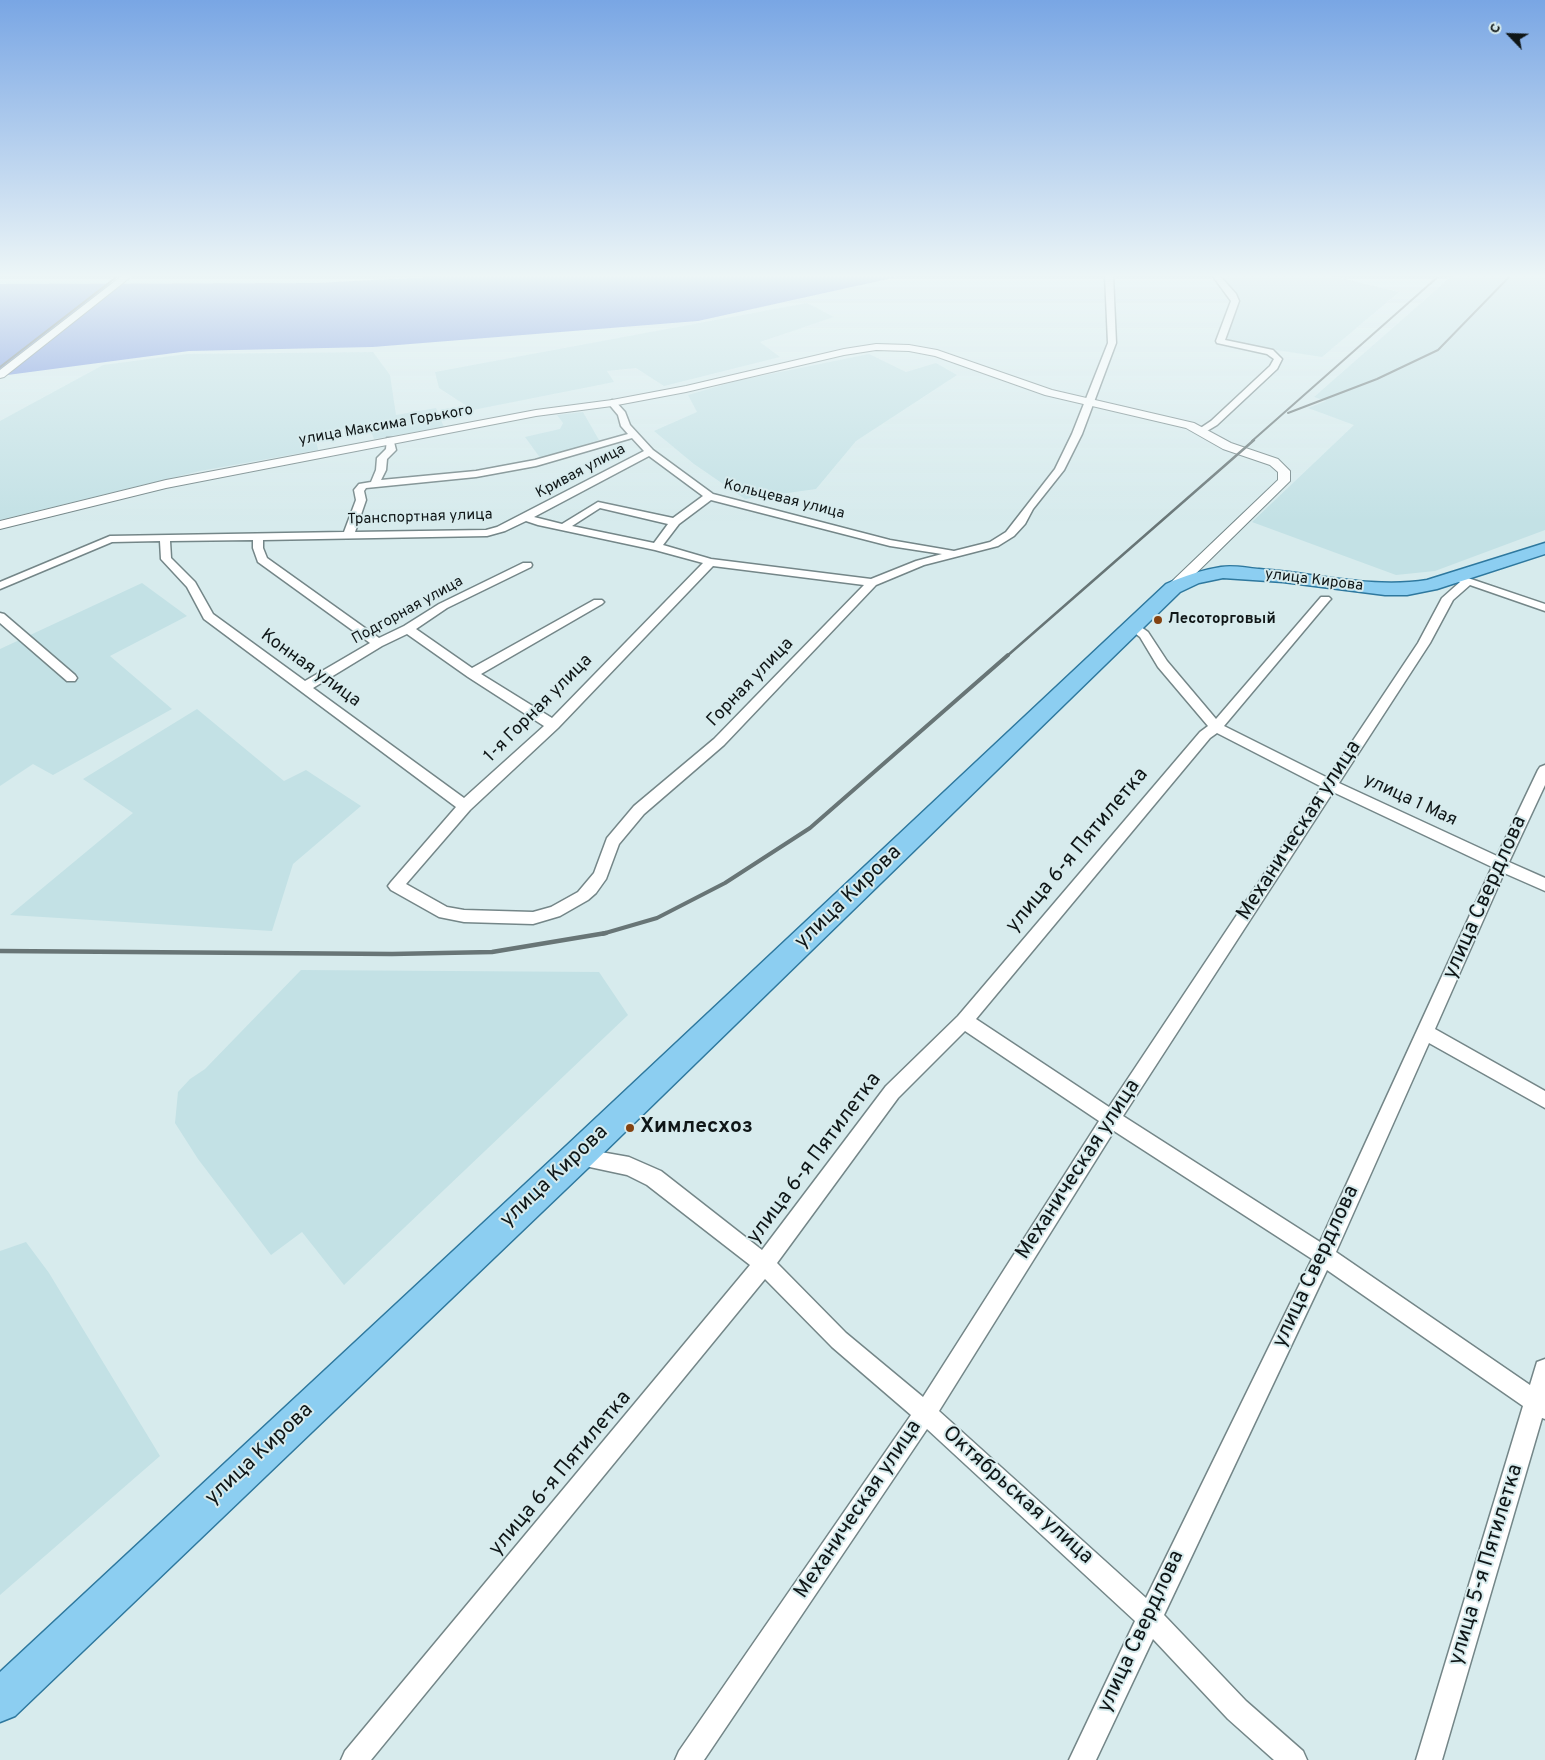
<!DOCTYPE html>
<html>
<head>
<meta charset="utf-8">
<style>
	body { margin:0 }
	#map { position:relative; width:1545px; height:1760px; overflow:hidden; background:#d7ebed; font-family:Overpass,sans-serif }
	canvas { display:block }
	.north { position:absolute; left:1485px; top:10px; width:50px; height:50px; -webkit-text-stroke:4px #d7ebed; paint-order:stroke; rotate:294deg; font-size:14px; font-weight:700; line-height:20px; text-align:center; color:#0f1617 }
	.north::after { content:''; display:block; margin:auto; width:18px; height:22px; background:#0f1617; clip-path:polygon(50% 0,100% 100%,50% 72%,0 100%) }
</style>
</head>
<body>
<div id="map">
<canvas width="1545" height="1760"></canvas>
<div class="north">С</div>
</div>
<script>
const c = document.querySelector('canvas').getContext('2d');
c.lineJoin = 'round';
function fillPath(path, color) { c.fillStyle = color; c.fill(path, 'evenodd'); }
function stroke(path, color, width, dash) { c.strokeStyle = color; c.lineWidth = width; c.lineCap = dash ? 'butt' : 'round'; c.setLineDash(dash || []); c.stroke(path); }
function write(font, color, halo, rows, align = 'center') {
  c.font = font + ' Overpass,sans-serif'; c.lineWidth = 4; c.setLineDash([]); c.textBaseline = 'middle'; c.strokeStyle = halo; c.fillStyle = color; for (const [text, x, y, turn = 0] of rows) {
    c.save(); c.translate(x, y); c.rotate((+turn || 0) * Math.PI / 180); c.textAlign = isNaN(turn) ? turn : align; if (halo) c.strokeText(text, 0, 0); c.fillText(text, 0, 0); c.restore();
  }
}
const built = new Path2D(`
	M1220,275H1327L1399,292L1322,357L1224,342L1238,300Z
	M1453,275H1545V530L1435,571L1396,575L1252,522L1354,425L1308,408L1326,401L1314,397Z
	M807,303L834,317L760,342L780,357L664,386L636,368L607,371L614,382L473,410L439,388L435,372Z
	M373,352L390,375L396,415L436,408L444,427L374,439L368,424L315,434L318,450L200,471L0,520V421L103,365L187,354Z
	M869,354L906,372L936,363L957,375L856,441L816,489L745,499L694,464L654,431L697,412L688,395L736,381Z
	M583,412L599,440L541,459L525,437L560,429L563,423L557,415Z
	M142,583L187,616L110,656L172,709L53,775L33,764L0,786V649Z
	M197,709L284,781L306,770L361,806L293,864L272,931L10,915L133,813L83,779Z
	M301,970L599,972L628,1015L344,1285L302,1232L271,1255L198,1159L175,1123L178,1092L190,1079L205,1069Z
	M26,1242L49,1273L160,1456L0,1595V1251Z`);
const water = new Path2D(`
	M467,275H906L698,321L373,347L189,351L0,376V284L317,283Z`);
const minor = new Path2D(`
	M1105,275H1113L1116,343L1082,434L1064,470L1033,509L1025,524L1014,536L998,546L924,565L876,585L724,745L644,814L619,844L606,879L596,893L588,900L560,916L533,924L464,922L439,917L391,890L388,886L391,882L456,807L204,619L187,587L161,559L160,541L112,542L0,589V582L110,536L344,532L356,500L354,490L359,484L371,482L376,470L377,458L386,449L387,438H393L396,450L387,459L386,470L381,480L476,471L535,460L628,434L621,426L618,415L608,403L612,400L615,401L625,412L630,425L653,450L713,494L890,540L954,551L990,542L1006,532L1055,469L1072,434L1108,343ZM632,438L644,451L497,527L486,530L355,532L366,500L364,491L366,488L476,477L536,466ZM649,456L703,496L673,518L598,502L562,524L534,517ZM711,500L890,546L942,554L916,561L871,579L711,559L663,545L679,524ZM600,508L668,524L654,543L572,526ZM526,521L538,525L655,550L703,563L552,718L481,674L602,604L604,602L602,600H594L472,668L416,629L447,608L531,567L532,565L531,563H523L439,604L404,626L379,638L267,558L263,548V540L487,536L505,531ZM253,540V548L258,562L370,643L305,681L213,614L195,582L171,558L170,541ZM713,566L864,585L714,739L634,806L607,838L594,873L578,892L551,907L533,912L464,910L447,907L406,884L470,810L558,728ZM407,634L468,677L544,726L464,798L313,688L382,646Z
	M1212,275H1219L1236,294L1239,301L1225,340L1273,350L1282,359L1277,369L1217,425L1202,434L1197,431L1199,429L1211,421L1270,366L1274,359L1267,354L1217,343L1216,341L1231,301Z
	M1459,575L1545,604V611L1470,585L1453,600L1430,643L1339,783L1497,856L1538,770L1540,767L1545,765V785L1509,862L1545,878V891L1504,873L1435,1029L1545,1091V1108L1429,1043L1336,1252L1530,1385L1537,1362L1545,1359V1419L1542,1418L1442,1760H1416L1523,1406L1327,1270L1164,1615L1246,1701L1303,1751L1307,1760H1274L1228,1719L1153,1639L1096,1760H1069L1135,1621L927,1429L704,1760H675L679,1751L911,1415L832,1347L765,1279L371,1760H341L345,1751L750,1265L647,1185L627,1175L571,1163L569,1157L571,1151L578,1148L629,1157L661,1171L762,1250L886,1086L958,1016L1200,732L1208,726L1158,667L1140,637L1127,627L1129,624H1137L1148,632L1167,661L1216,719L1321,597H1329L1331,599L1329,601L1224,726L1328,778L1418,643L1442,598L1460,582L1453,578ZM1217,733L1322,787L1109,1107L976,1019L1210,738ZM1333,792L1492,867L1320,1242L1123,1116ZM965,1031L1099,1121L923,1397L846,1333L777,1263L898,1098ZM1114,1131L1312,1259L1146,1598L939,1411Z
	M0,613L4,614L75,675L77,678L75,681H67L0,623Z`);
const tertiary = new Path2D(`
	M123,275H133L4,377L0,378V370Z
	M876,344L909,345L937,350L1052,390L1194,423L1231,443L1278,459L1290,471V481L1178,591H1168L1166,588L1168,585L1278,480V472L1270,465L1223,449L1186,428L1045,395L935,356L909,351L876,350L844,355L686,392L612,406L536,416L166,488L0,529V521L166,480L536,410L612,400L686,386L844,349Z`);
const primary = new Path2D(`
	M1545,543V554L1437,589L1407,595H1385L1283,582L1223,578L1199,583L1180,592L588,1168L15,1716L0,1722V1672L566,1146L1166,584C1184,576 1202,570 1221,567C1233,565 1247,568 1259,569C1315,573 1372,589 1427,580Z`);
const railFar3 = new Path2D(`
	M0,367L119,275
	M1288,413L1377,379L1438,350L1511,275
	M1252,441L1440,275`);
const railFar2 = new Path2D(`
	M1007,656L1254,440`);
const railFar1 = new Path2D(`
	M602,934L657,918L725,883L810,828L1008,655`);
const rail = new Path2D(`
	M0,951L392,954L492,952L606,933`);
const markers = [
	[1158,620,5,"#844211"],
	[630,1128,5,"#844211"]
];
const farStreetnames = [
	["улица Максима Горького",386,426,-10],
	["Кривая улица",581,472,-28],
	["Кольцевая улица",784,500,14],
	["Транспортная улица",420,518,-2],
	["улица Кирова",1314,581,7],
	["Подгорная улица",408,611,-29]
];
const farPoinames = [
	["Лесоторговый",1168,620]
];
const streetNames = [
	["Конная улица",310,669,36],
	["Горная улица",751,683,-46],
	["1-я Горная улица",539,709,-45],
	["улица 1 Мая",1410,801,25]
];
const nearStreetnames = [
	["Механическая улица",1300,831,-57],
	["улица 6-я Пятилетка",1078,851,-50],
	["улица Кирова",849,898,-44],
	["улица Свердлова",1486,898,-66],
	["улица 6-я Пятилетка",815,1159,-53],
	["Механическая улица",1079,1170,-57],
	["улица Кирова",555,1177,-43],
	["улица Свердлова",1317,1267,-65],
	["улица Кирова",260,1455,-43],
	["улица 6-я Пятилетка",561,1474,-50],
	["Октябрьская улица",1017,1496,42],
	["Механическая улица",859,1510,-56],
	["улица 5-я Пятилетка",1487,1565,-73],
	["улица Свердлова",1142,1632,-65]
];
const nearPoinames = [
	["Химлесхоз",640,1128]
];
fillPath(built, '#c3e1e5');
fillPath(water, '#7391dd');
stroke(minor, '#748688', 3);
stroke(tertiary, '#748688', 2);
stroke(primary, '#2e789e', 3);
fillPath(minor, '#fff');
fillPath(tertiary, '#fff');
fillPath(primary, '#8ccef1');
stroke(railFar3, '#687576', 2);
stroke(railFar2, '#687576', 2.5);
stroke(railFar1, '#687576', 4);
stroke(rail, '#687576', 4.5);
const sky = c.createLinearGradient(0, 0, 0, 521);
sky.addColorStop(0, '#79a6e4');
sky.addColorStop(0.53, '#edf6f7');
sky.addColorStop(1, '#edf6f700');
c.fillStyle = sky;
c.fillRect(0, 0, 1545, 521);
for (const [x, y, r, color] of markers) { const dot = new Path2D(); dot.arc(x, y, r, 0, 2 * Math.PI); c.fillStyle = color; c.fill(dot); stroke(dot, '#d7ebed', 2); }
write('15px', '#0f1617', '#d7ebed', farStreetnames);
write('bold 15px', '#0f1617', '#d7ebed', farPoinames, 'left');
write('18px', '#0f1617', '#d7ebed', streetNames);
write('21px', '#0f1617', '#d7ebed', nearStreetnames);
write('bold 21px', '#0f1617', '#d7ebed', nearPoinames, 'left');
</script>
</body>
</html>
